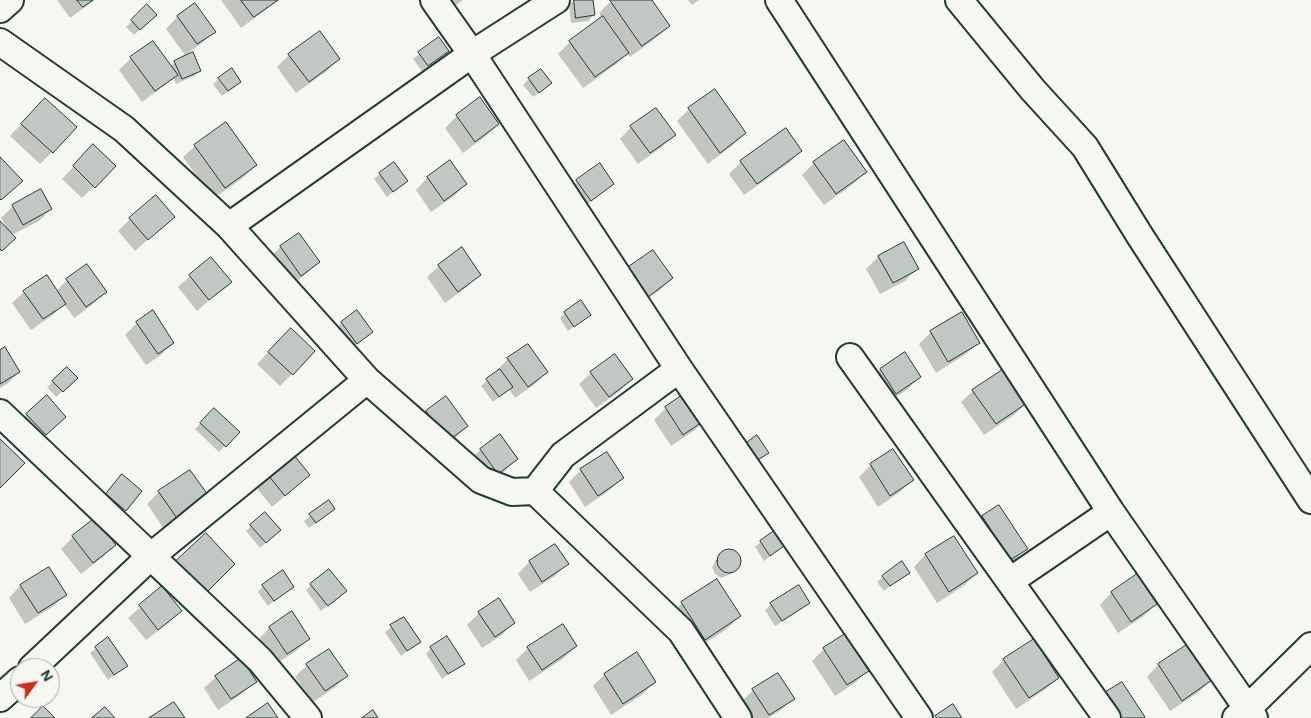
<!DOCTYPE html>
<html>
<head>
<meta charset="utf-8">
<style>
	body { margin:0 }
	#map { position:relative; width:1311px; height:718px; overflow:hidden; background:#f6f6f2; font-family:Mali,sans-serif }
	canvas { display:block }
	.north { position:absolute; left:10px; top:658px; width:50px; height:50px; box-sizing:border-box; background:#f6f6f2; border:1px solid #a0aca6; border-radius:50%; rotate:58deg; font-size:14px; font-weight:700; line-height:20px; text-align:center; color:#1f3d34 }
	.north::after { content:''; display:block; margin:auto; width:18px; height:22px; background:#c8321e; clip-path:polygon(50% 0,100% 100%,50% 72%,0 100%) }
</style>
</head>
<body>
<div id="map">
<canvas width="1311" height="718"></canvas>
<div class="north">N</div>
</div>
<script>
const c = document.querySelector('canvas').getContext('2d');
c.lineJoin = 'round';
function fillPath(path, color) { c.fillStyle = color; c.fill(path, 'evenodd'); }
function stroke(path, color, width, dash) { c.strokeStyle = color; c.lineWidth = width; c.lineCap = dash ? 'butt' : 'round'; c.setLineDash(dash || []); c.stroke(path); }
const shadow = new Path2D(`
	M57,0H95L70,18Z
	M221,0H279L241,28Z
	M429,0H463L441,16Z
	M574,0H592L594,15L588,21L571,23L569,6Z
	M612,0H651L669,26L657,37L630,57L627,53L616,64L583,88L558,54L570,42L602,18L599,13Z
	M688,0H699L692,5Z
	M195,5L214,32L202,43L185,55L166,29L177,17Z
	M147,6L150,20L134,35L126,27Z
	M439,39L448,51L422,71L413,59Z
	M192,54L200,70L194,76L176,84L173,77L164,86L142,102L119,70L131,58L170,67L175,62Z
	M289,55L338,59L327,71L296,93L277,67Z
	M219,79L240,82L222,96L213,84Z
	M529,79L544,89L533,97L523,85Z
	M480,99L498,124L486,136L463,153L445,128L457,116Z
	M689,109L745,133L733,145L708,164L677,121Z
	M33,111L52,152L40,164L10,136Z
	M631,127L674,135L662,147L638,164L620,139Z
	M843,142L865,172L853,184L824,205L802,175L814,163Z
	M93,146L114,166L82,198L62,179Z
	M195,146L256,165L244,177L213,199L183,157Z
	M801,151L789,163L744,195L729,174L741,162Z
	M450,162L466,184L454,196L431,212L416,190L427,178Z
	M380,174L406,181L387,197L374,179Z
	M577,181L612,184L585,206L572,187Z
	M13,206L51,209L39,221L12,235L14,238L0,252V223L7,229L1,218Z
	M173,217L135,251L118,231L130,219Z
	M299,234L319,262L307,273L289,287L269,259L280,247Z
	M903,243L917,269L905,281L880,294L866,269L878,257Z
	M439,266L479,274L468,286L445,303L427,277Z
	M628,269L672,278L660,290L635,307Z
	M190,276L230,282L197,311L178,287Z
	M67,280L105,292L93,304L74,318L64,304L53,315L31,330L12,303L24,292L56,291Z
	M565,313L590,315L568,331L560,318Z
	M137,323L173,343L161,355L146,365L125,335Z
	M342,323L372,332L351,349L336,328Z
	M931,332L978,343L966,354L936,373L919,344Z
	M279,341L292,374L280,386L257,364Z
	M0,351L19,372L7,384L0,388Z
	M904,354L920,377L908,389L884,405L868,382L880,370Z
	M508,359L546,372L535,384L515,398L509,389L493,402L481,386L497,372L496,371Z
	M591,373L631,379L620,391L596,408L579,384Z
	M53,382L71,383L56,397L47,387Z
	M973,391L1026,403L1014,415L984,435L961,402Z
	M666,408L706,418L695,430L671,446L654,420Z
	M214,410L238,432L219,452L195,429Z
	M427,412L467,426L455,438L435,452L415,423Z
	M27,414L53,429L34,446L15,426Z
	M500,436L517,459L505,471L485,485L469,461L480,450Z
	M871,465L912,480L900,492L878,507L859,477Z
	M581,470L622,478L610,490L585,507L569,482Z
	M265,471L309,475L272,507L253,483Z
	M116,481L125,510L119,516L101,500Z
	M159,492L209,499L166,532L147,504Z
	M328,502L334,509L309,528L304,521Z
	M999,507L1026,549L1014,561L998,571L971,529L982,517Z
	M251,526L274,536L260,548L246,531Z
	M73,537L114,545L103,557L81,574L61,549Z
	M953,538L976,573L965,585L937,603L914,567L925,555Z
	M761,542L783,546L764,561L755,547Z
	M555,546L567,564L555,576L530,592L518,574L529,562Z
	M729,551L736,553L740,560L737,568L731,574L721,578L715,574L712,567L716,560L722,553Z
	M49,568L65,594L54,606L25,624L9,598L20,586Z
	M908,572L884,591L877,582L883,577Z
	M1137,576L1156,604L1144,616L1118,633L1100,605L1111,593Z
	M717,581L740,616L728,628L693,651L670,615L682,603Z
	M311,585L339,597L321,611L306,590Z
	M263,586L292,587L268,606L258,592Z
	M162,588L180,611L168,623L146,640L128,618Z
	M808,602L803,608L775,626L765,610L771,604Z
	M291,613L308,639L296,651L274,665L258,640L269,628Z
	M479,613L513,623L502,635L482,648L467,625Z
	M403,618L419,642L401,656L385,632Z
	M562,626L576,646L564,658L529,681L516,660L528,648Z
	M844,636L867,671L855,683L835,696L812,661L824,649Z
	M108,639L126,666L108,680L90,653Z
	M1188,646L1211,680L1199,692L1170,711L1147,677L1158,665Z
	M431,648L463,663L442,679L426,654Z
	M1004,660L1058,677L1046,689L1016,709L992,672Z
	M307,665L346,676L334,688L313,702L295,677Z
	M604,675L655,682L643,694L611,715L593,686Z
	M777,675L793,698L781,710L769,718H751L741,702L753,690Z
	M216,677L255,682L243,693L218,710L204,688Z`);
const building = new Path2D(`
	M77,0H93L83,7Z
	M241,0H278L254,17Z
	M574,0H593L595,15L576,18Z
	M610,0H652L670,26L642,46Z
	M195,3L216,32L197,44L177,16Z
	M147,4L157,15L140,30L131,20Z
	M603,16L629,53L595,77L569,41Z
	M320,31L340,59L309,82L288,54Z
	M439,37L449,51L428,66L418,52Z
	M153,41L178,75L155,91L130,57Z
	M193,52L201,71L182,79L174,61Z
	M232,68L241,82L228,91L218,78Z
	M541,69L552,83L539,93L528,78Z
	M715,89L746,133L720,153L688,108Z
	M480,97L499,124L475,142L456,115Z
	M45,98L77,127L53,153L21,124Z
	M656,108L676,135L650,153L630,126Z
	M226,122L257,165L225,188L194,145Z
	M786,128L802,151L757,184L740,161Z
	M844,140L867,172L836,194L813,162Z
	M93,144L116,166L95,188L73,166Z
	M0,157L23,181L1,200L0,199Z
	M450,160L467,184L444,201L427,177Z
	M394,162L408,181L393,192L379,173Z
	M600,163L614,184L591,201L576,180Z
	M41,189L52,209L23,225L12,205Z
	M156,195L175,217L148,240L129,218Z
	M0,221L16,238L2,251L0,249Z
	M299,233L320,262L301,276L280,246Z
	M904,242L919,269L893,283L878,256Z
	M462,247L481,275L458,292L438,265Z
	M653,250L673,278L648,297L627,268Z
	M211,257L232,282L209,300L189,275Z
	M87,264L107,292L86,307L66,279Z
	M47,275L66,304L43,319L23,291Z
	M581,300L591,315L574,327L564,312Z
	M153,310L174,343L158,354L136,322Z
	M357,310L373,332L357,344L341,322Z
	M962,312L980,343L948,362L930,331Z
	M291,328L315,351L293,375L268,352Z
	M528,344L548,372L528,387L507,358Z
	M5,347L20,372L0,384V350Z
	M905,352L921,377L896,394L880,369Z
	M615,354L633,379L609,397L590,372Z
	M67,367L78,378L63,392L52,381Z
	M500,369L513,387L499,397L486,379Z
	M1004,369L1027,403L996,424L972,390Z
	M690,390L708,418L683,435L665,407Z
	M47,395L66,417L46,435L26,414Z
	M446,396L468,426L448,441L426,411Z
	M214,408L240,432L226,447L200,423Z
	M500,434L518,459L498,474L480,449Z
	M757,435L769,453L756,461L745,444Z
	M0,439L25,463L0,488Z
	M289,449L310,475L285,496L264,470Z
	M893,449L914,480L890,496L870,464Z
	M607,452L624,478L598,496L580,469Z
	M190,470L211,499L179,521L158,491Z
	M122,474L142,491L126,511L106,494Z
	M329,500L335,509L316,523L309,514Z
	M999,505L1028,549L1010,560L982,516Z
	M265,512L281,530L266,543L250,525Z
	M95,518L116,545L93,563L72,536Z
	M774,531L784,546L770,556L760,541Z
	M206,533L235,564L206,593L176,561Z
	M954,536L978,573L949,592L925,554Z
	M555,544L569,564L542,582L529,561Z
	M717 561a12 12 0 1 1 24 0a12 12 0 1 1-24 0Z
	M902,561L910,573L890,586L882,576Z
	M49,567L67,595L38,613L20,585Z
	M329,569L347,591L328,606L310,584Z
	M283,570L294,587L274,601L262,585Z
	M1137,574L1157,604L1131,622L1111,592Z
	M717,579L741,616L705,640L681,602Z
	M799,585L810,603L782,621L770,603Z
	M162,586L182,611L158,630L139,605Z
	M499,598L515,623L495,637L478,612Z
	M292,611L310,639L287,654L269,627Z
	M404,617L421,642L407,651L390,625Z
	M563,624L577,646L542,670L527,647Z
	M845,634L869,671L847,685L823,648Z
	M447,636L465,664L448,674L430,647Z
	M108,637L128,666L114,675L95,647Z
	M1034,639L1059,678L1029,698L1003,659Z
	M1188,644L1212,680L1182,701L1158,664Z
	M329,649L348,676L325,691L306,664Z
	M637,652L656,682L623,704L604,674Z
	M241,658L257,682L231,699L215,676Z
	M778,673L795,699L769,715L752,689Z
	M1122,682L1145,717L1144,718H1116L1101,695Z
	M174,702L185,718H149Z
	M268,703L278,718H246Z
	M953,704L962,718H937L935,716Z
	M43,706L55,718H31Z
	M105,707L115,718H92Z
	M373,710L378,718H362Z`);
const minor = new Path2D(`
	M434,0L472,54L679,369L919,718
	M779,0L1111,512L1254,718
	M959,0L1033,90L1085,147L1140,236L1311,500
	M0,9L10,0
	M0,42L124,129L229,226L367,380L481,480L512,492L535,491L681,631L738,718
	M229,226L472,54L556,0
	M850,357L1107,718
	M0,413L260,660L308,718
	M535,491L563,455L679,369
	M1010,581L1111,512
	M32,668L150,557L367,380
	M0,698L20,680
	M1236,718L1247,709L1311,646`);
fillPath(shadow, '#0003');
fillPath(building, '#c1c8c3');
stroke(building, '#1f3d34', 1);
stroke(minor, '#1f3d34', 30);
stroke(minor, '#f6f6f2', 26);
</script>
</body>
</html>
